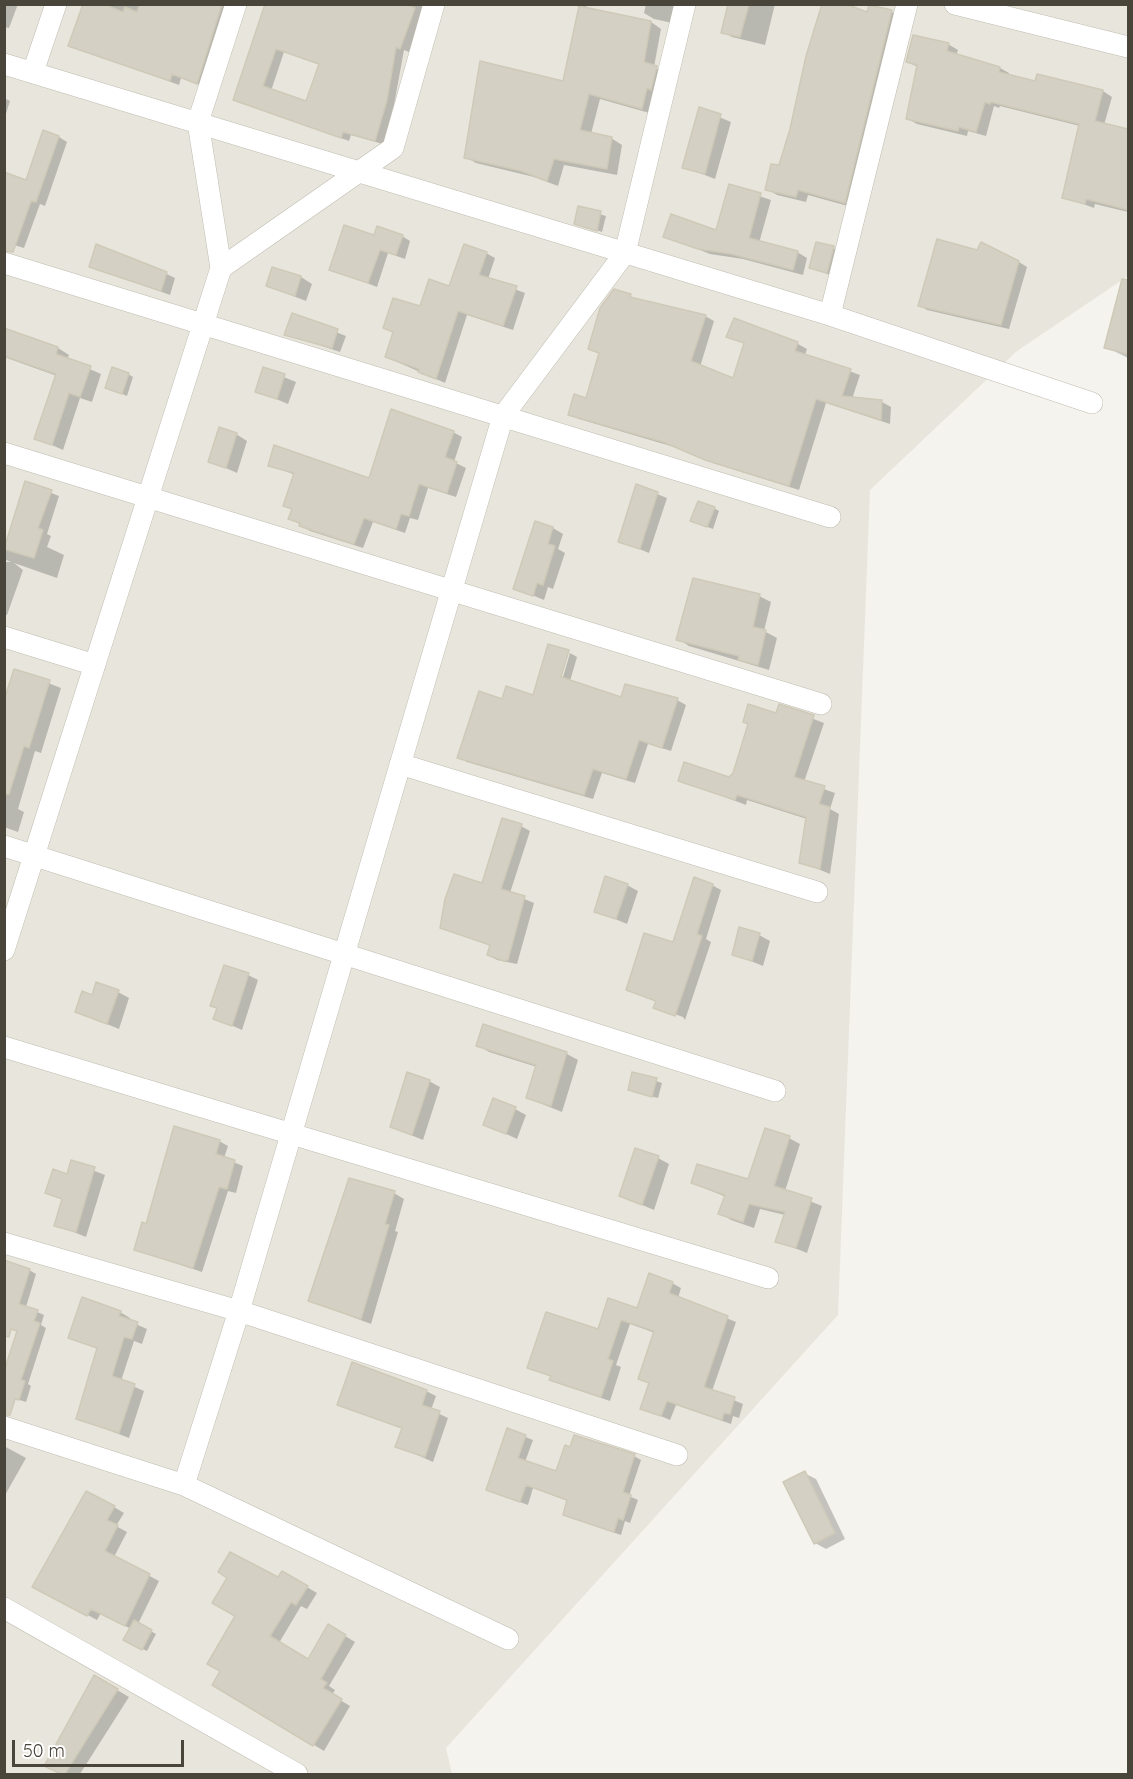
<!DOCTYPE html>
<html>
<head>
<meta charset="utf-8">
<style>
	body { margin:0 }
	#map { position:relative; width:1133px; height:1779px; overflow:hidden; background:#f5f3ed; font-family:Quicksand,sans-serif }
	canvas { display:block }
	.frame { position:absolute; inset:0; border:6px solid #49453b; pointer-events:none }
	.scale { position:absolute; left:12px; top:1740px; width:172px; height:27px; box-sizing:border-box; border:3px solid #49453b; border-top:0; padding-left:8px; font-size:18px; line-height:21px; white-space:nowrap; color:#49453b; -webkit-text-stroke:4px #fff; paint-order:stroke }
</style>
</head>
<body>
<div id="map">
<canvas width="1133" height="1779"></canvas>
<div class="frame"></div>
<div class="scale">50 m</div>
</div>
<script>
const c = document.querySelector('canvas').getContext('2d');
c.lineJoin = 'round';
function fillPath(path, color) { c.fillStyle = color; c.fill(path, 'evenodd'); }
function stroke(path, color, width, dash) { c.strokeStyle = color; c.lineWidth = width; c.lineCap = dash ? 'butt' : 'round'; c.setLineDash(dash || []); c.stroke(path); }
const residential = new Path2D(`
	M5,5H1128V276L1017,351L870,490L838,1315L446,1748L452,1774H5Z`);
const shadow = new Path2D(`
	M4,4H18L9,28L4,27Z
	M84,4H234L206,87L181,78L179,85L70,45Z
	M272,4H424L409,52L404,50L394,105L383,144L351,135L349,141L235,99ZM284,52L320,65L306,103L271,91Z
	M569,4H587L586,9L651,22L661,29L654,67L667,74L653,114L600,99L591,134L611,138L622,145L617,175L564,165L558,186L534,177L476,163L466,157L564,82L580,7Z
	M646,4H681L677,24L654,19L644,13Z
	M730,4H775L765,45L732,37L723,32Z
	M870,7L892,12L902,18L855,208L808,195L806,202L777,195L767,189L780,167L791,129L868,13Z
	M948,44L958,50L956,56L1000,68L1009,73L1008,76L1036,83L1038,76L1103,91L1112,97L1104,125L1128,131V212L1095,204L1094,208L1064,197L1080,126L1000,106L999,108L994,106L986,136L968,131L967,136L917,124L908,119L918,67L907,62Z
	M4,98L10,101L5,117L4,116Z
	M700,109L731,122L715,179L684,167Z
	M59,137L67,142L45,206L40,204L24,248L4,242L27,182Z
	M730,186L771,200L759,243L797,252L807,258L803,275L743,259L710,254L665,236L717,232Z
	M579,208L606,216L602,232L576,223Z
	M375,236H402L410,241L405,259L388,253L377,287L331,269Z
	M97,246L135,259L175,278L170,295L90,266Z
	M833,248L844,254L838,278L811,268Z
	M486,253L495,258L488,279L525,293L513,330L467,315L445,383L386,357L394,333L384,327L421,308L450,287Z
	M1019,262L1027,267L1009,329L927,310L919,305Z
	M301,277L312,284L306,301L267,286Z
	M1128,286V358L1106,347Z
	M615,291L639,301L705,316L714,321L700,367L734,380L746,344L728,336L735,320L798,344L807,349L805,355L860,375L852,399L882,402L891,407L890,424L826,403L799,490L716,464L674,447L579,419L570,414L587,400L600,354L589,348Z
	M293,315L346,336L340,352L286,334Z
	M4,330L58,348L69,355L67,359L101,374L92,402L80,398L63,450L36,438L57,376L4,357Z
	M264,369L296,382L288,404L257,391Z
	M128,374L133,377L127,396L106,387Z
	M453,432L462,437L454,462L466,468L456,497L428,488L418,520L410,518L405,533L373,522L363,548L310,531L290,518L295,475L270,465L370,480Z
	M236,434L247,441L237,473L210,461Z
	M26,483L59,496L47,534L51,536L47,547L64,555L57,578L14,563L23,570L7,615L4,614V562H11L4,559V547Z
	M637,486L667,498L649,553L620,541Z
	M714,508L719,511L713,529L697,523Z
	M553,528L563,534L558,549L565,553L553,589L548,587L544,600L515,588Z
	M759,596L771,602L764,631L777,638L769,670L689,646L678,639Z
	M570,653L577,657L570,681L622,699L677,700L686,705L671,751L648,744L635,783L602,773L593,799L467,762L459,757L502,701L534,697L561,684Z
	M15,670L61,688L41,753L35,751L18,809L24,812L18,832L4,827V691L8,692Z
	M780,706L824,723L804,782L835,793L830,809L839,814L830,874L801,862L807,819L747,800L746,805L680,780L730,779L734,774L749,724L777,715Z
	M521,826L530,831L510,893L534,903L517,964L497,960L488,955L491,946L442,928L483,885Z
	M627,885L638,891L627,924L596,911Z
	M712,885L721,890L706,939L711,942L685,1020L683,1017L663,1010V1012L655,1008L657,1002L628,990L674,944Z
	M759,935L770,941L763,966L733,954Z
	M248,975L258,980L242,1030L215,1018L218,1009L212,1006Z
	M118,992L129,998L119,1029L77,1012L92,996Z
	M484,1026L567,1054L578,1060L562,1112L527,1098L537,1067L489,1052L478,1045Z
	M633,1073L662,1083L658,1098L634,1092Z
	M429,1081L440,1087L423,1140L391,1127Z
	M515,1109L526,1115L517,1139L485,1124Z
	M789,1138L800,1144L785,1191L822,1206L807,1253L777,1241L785,1215L760,1209L754,1228L731,1220L720,1213L726,1197L692,1183L749,1181Z
	M219,1141L228,1146L224,1158L243,1166L236,1193L228,1191L202,1272L135,1250L147,1226Z
	M658,1158L669,1164L654,1210L621,1196Z
	M72,1162L105,1175L86,1237L56,1225L63,1200L47,1192L68,1176Z
	M394,1193L404,1199L395,1231L398,1232L371,1324L310,1301Z
	M29,1270L36,1274L26,1307L44,1315L41,1325L46,1328L28,1384L31,1386L26,1402L4,1395L19,1332L4,1327Z
	M672,1283L681,1288L678,1298L736,1322L712,1391L743,1404L739,1418L733,1416L731,1424L676,1405L670,1420L642,1408L651,1384L640,1378L655,1333L630,1324L616,1365L621,1367L610,1401L560,1384L552,1377L529,1367L638,1309Z
	M120,1312L130,1318L129,1321L147,1329L142,1344L134,1341L121,1381L144,1391L129,1438L77,1418L98,1349L70,1337Z
	M426,1391L436,1396L431,1410L448,1418L433,1462L397,1446L403,1429L339,1405Z
	M508,1430L533,1440L525,1462L557,1473L634,1456L641,1460L629,1496L638,1500L630,1523L625,1521L621,1535L571,1518L564,1514L568,1501L533,1488L528,1505L487,1490Z
	M4,1446L26,1458L4,1497Z
	M804,1473L816,1479L845,1539L826,1549L815,1543Z
	M114,1507L124,1513L116,1526L127,1532L114,1557L159,1581L138,1624L156,1634L147,1651L125,1640L131,1629L101,1613L97,1620L44,1592Z
	M283,1573L317,1593L307,1609L301,1606L279,1643L308,1661L329,1626L355,1642L329,1686L335,1690L332,1695L350,1706L324,1751L214,1684Z
	M95,1677L129,1697L80,1774H63L46,1765Z`);
const building = new Path2D(`
	M83,4H103L123,12L125,7L137,12L140,4H222L197,84L172,74L170,81L68,46Z
	M265,4H404L415,8L400,49L396,47L387,100L375,141L343,132L341,138L233,100ZM276,49L319,64L306,101L263,86Z
	M728,4H749L740,37L721,33Z
	M822,4H846L867,12L869,5L892,10L845,203L798,190L796,197L765,190L771,164L779,165L790,129L806,56Z
	M579,6L651,21L644,62L657,66L651,90L647,88L642,109L589,94L580,130L612,137L607,169L554,159L547,181L521,171L464,158L480,61L563,81Z
	M913,35L949,43L947,51L1000,67L999,72L1035,81L1037,74L1103,90L1095,121L1128,129V210L1086,199L1085,204L1062,198L1079,124L991,102L990,104L985,102L976,132L959,127L958,131L906,119L917,65L906,62Z
	M699,107L721,114L705,174L682,168Z
	M43,130L59,136L36,202L31,201L13,252L4,251V172L26,180Z
	M729,184L761,193L749,238L798,251L793,270L731,254L698,249L663,237L671,214L716,230Z
	M578,206L601,211L597,231L574,224Z
	M344,225L374,235L377,226L403,235L396,255L380,250L368,283L329,270Z
	M937,239L977,250L981,242L1019,261L1001,325L918,306Z
	M816,242L834,246L827,273L809,268Z
	M96,244L167,272L161,291L89,267Z
	M464,244L487,252L479,275L517,286L503,326L458,311L436,379L418,372L419,369L385,357L393,332L383,328L393,298L420,306L429,279L449,286Z
	M272,267L301,276L295,296L266,286Z
	M1122,279L1128,280V354L1104,348Z
	M614,289L631,294L630,297L706,315L691,361L733,378L744,343L726,337L734,318L798,342L795,351L851,369L842,396L882,400L881,420L816,399L789,486L705,460L663,442L568,415L574,394L586,398L599,353L588,349L600,308Z
	M292,313L338,329L332,348L284,335Z
	M4,328L58,347L56,354L91,366L80,397L69,393L52,445L34,439L56,374L4,356Z
	M112,367L129,373L122,394L105,388Z
	M263,367L285,374L277,399L255,392Z
	M391,409L454,431L445,457L457,462L447,493L419,484L409,516L401,514L396,529L364,518L354,544L299,526L300,523L288,519L292,509L283,506L294,473L268,466L274,445L369,478Z
	M219,427L237,433L226,468L208,462Z
	M25,481L52,490L38,528L43,530L34,558L4,549Z
	M636,484L658,492L640,549L618,542Z
	M698,501L715,507L707,527L690,521Z
	M535,521L553,527L548,544L555,546L543,585L537,583L533,596L513,589Z
	M693,578L760,594L753,627L766,630L758,665L738,660L739,656L676,640Z
	M548,644L569,650L561,677L621,697L625,684L678,698L662,748L639,740L626,779L593,769L584,795L457,758L479,691L502,699L506,686L533,695Z
	M14,669L50,680L29,748L24,746L9,794H4V700Z
	M748,704L776,713L779,704L814,715L794,777L825,786L819,804L830,807L820,869L799,863L806,817L737,795L735,800L678,781L684,762L729,777L733,773L748,724L743,722Z
	M502,818L522,824L501,889L525,896L508,960L504,961L487,955L490,945L440,928L445,899L454,874L482,883Z
	M605,876L628,884L616,919L594,912Z
	M694,877L713,884L697,934L702,936L675,1016L653,1008L656,1001L626,990L644,933L673,942Z
	M739,927L760,933L752,961L732,955Z
	M224,965L249,973L232,1026L213,1019L217,1008L210,1006Z
	M96,982L119,990L107,1024L75,1012L82,991L92,995Z
	M483,1024L567,1052L551,1106L526,1098L536,1065L476,1046Z
	M407,1072L430,1080L412,1135L390,1127Z
	M632,1072L657,1078L652,1097L628,1090Z
	M493,1098L516,1107L506,1134L483,1125Z
	M174,1126L220,1140L216,1154L235,1160L227,1189L219,1187L193,1268L134,1250L142,1222L146,1224Z
	M765,1128L790,1136L774,1186L812,1198L796,1248L775,1242L785,1212L749,1204L743,1222L718,1214L725,1195L691,1183L697,1164L748,1179Z
	M635,1148L659,1156L642,1205L619,1196Z
	M71,1160L95,1167L76,1232L54,1226L62,1199L45,1193L53,1169L67,1174Z
	M349,1178L395,1191L385,1224L389,1225L361,1319L308,1301Z
	M4,1260L30,1269L19,1304L38,1310L34,1321L40,1323L21,1380L25,1381L19,1400L15,1399L10,1415H4V1371L17,1331L11,1329L9,1337L4,1336Z
	M649,1273L673,1282L669,1293L728,1316L704,1387L735,1397L730,1414L724,1413L722,1420L667,1401L661,1416L640,1409L649,1383L638,1379L654,1331L621,1320L608,1359L613,1361L601,1397L549,1380L551,1376L527,1368L546,1312L598,1329L608,1298L637,1308Z
	M82,1297L121,1311L119,1316L138,1322L132,1339L124,1337L112,1376L135,1384L119,1433L76,1419L97,1348L68,1338Z
	M352,1362L427,1390L422,1405L440,1411L425,1457L395,1447L402,1428L337,1405Z
	M507,1428L526,1435L518,1458L556,1471L565,1445L570,1447L574,1435L635,1454L623,1492L631,1495L623,1520L618,1518L614,1532L563,1515L567,1500L526,1485L520,1502L486,1490Z
	M805,1471L835,1533L814,1544L783,1482Z
	M86,1491L115,1506L107,1520L118,1525L105,1551L150,1574L125,1626L91,1609L87,1616L32,1587Z
	M230,1552L278,1577L282,1571L308,1586L296,1605L291,1602L270,1636L308,1659L328,1624L346,1635L321,1679L327,1683L323,1688L342,1699L313,1746L212,1685L220,1671L207,1664L235,1616L212,1603L227,1578L218,1572Z
	M134,1620L152,1630L142,1650L123,1640Z
	M94,1675L118,1689L65,1774H61L44,1766Z`);
const minor = new Path2D(`
	M955,4L1128,47
	M4,64L830,315L1092,403
	M33,72L56,4
	M4,263L830,517
	M221,268L393,148L434,4
	M830,315L907,4
	M4,453L821,704
	M4,637L95,665
	M400,764L817,892
	M4,846L775,1091
	M4,950L221,268L198,122L236,4
	M4,1047L768,1278
	M4,1243L239,1311L677,1455
	M4,1427L184,1485L508,1639
	M184,1485L239,1311L503,416L625,253L685,4
	M4,1608L297,1774`);
fillPath(residential, '#e8e6dc');
fillPath(shadow, '#0003');
fillPath(building, '#d5d0c4');
stroke(building, '#cfc9b8', 1.5);
stroke(minor, '#bfbcb0', 22);
stroke(minor, '#fff', 21);
</script>
</body>
</html>
